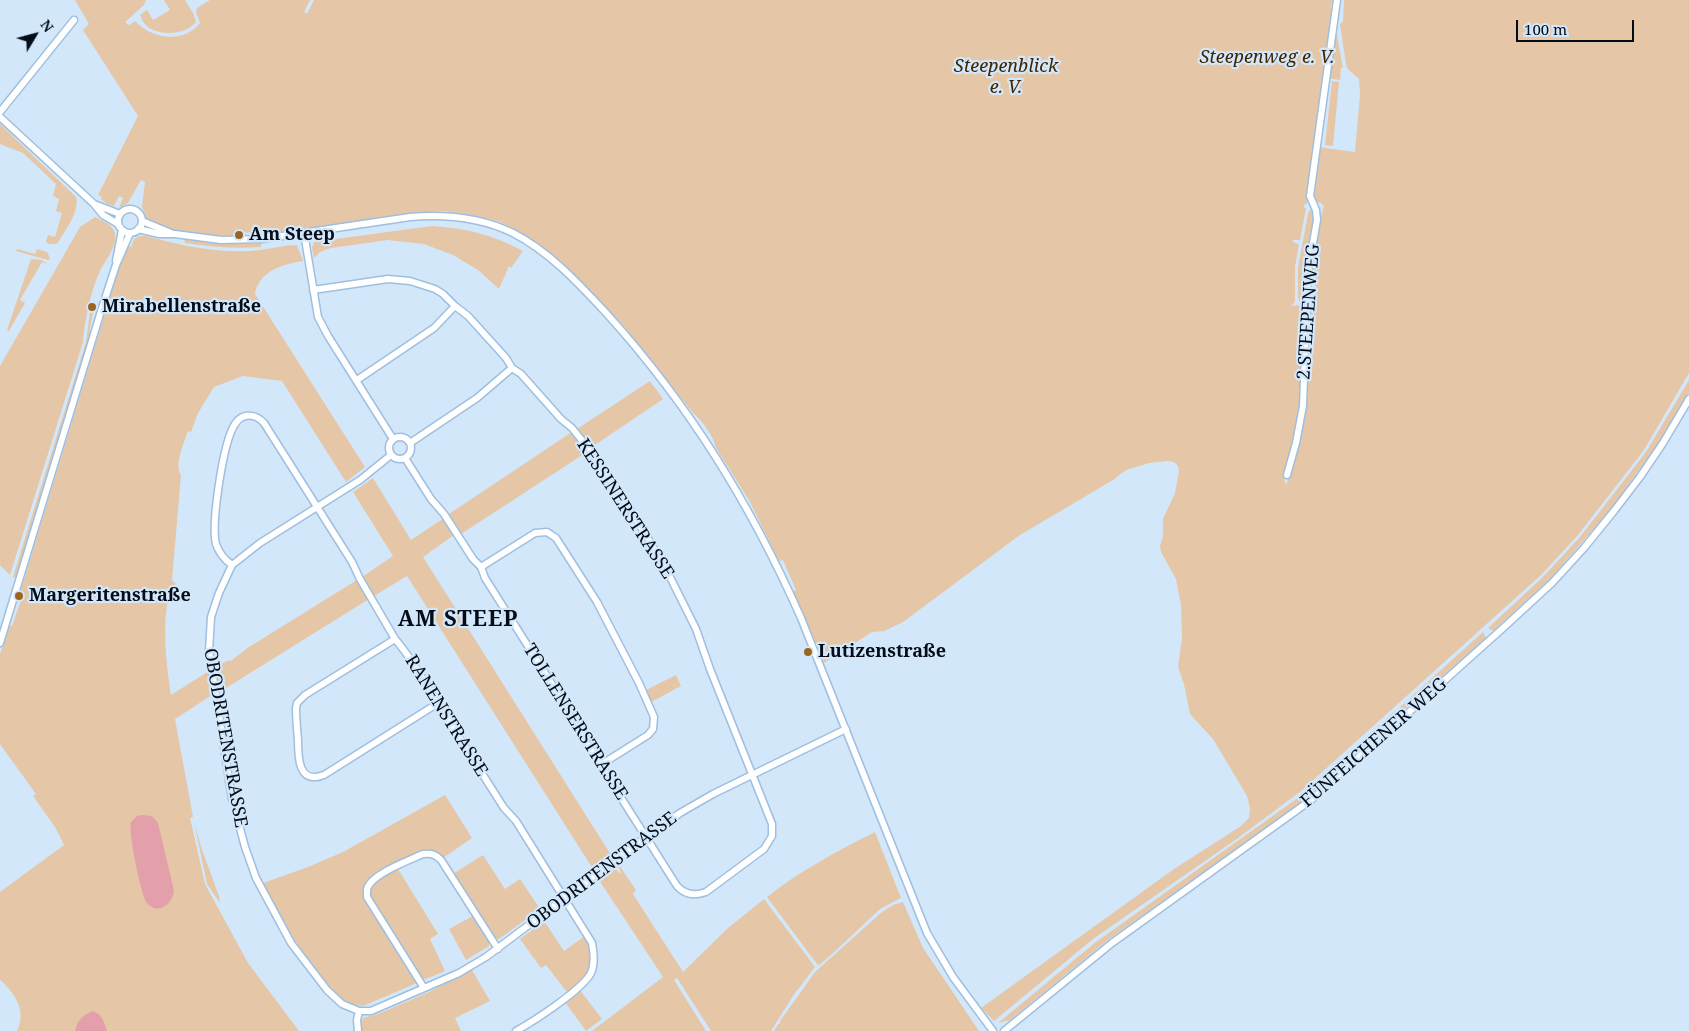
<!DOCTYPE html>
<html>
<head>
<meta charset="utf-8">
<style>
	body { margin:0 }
	#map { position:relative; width:1689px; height:1031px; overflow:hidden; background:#d3e7fb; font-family:"Noto Serif",serif }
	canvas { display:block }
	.north { position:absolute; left:10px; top:10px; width:50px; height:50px; -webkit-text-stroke:4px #d3e7fb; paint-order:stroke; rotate:53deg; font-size:14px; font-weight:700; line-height:20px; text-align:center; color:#030c17 }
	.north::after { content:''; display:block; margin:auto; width:18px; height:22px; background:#030c17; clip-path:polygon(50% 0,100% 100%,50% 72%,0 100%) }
	.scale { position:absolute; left:1516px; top:20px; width:118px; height:22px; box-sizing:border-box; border:2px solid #030c17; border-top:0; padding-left:6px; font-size:15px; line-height:18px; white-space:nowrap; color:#030c17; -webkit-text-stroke:4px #d3e7fb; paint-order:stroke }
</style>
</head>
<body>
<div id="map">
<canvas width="1689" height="1031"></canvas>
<div class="north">N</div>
<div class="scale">100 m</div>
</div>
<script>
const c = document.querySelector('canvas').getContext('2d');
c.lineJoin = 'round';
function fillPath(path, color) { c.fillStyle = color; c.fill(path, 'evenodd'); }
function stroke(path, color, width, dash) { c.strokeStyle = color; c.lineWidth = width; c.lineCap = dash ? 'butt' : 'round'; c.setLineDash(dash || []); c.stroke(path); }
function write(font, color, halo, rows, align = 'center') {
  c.font = font + ' "Noto Serif",serif'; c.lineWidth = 4.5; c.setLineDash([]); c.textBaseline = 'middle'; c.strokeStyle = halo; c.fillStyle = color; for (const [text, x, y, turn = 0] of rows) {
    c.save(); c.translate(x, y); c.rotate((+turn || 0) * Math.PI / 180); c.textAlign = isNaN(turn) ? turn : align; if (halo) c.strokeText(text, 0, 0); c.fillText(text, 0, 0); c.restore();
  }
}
const green = new Path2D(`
	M75,0H146L144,5L125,22L129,25L135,21C151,39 184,44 200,23L196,12L197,8L210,0H310L304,12L307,14L314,0H1333L1330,8L1333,10L1332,18L1325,70H1324V79L1316,137L1313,142L1315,143L1307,204L1304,205V207L1306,209L1300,240H1293V242L1299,244L1295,267V301L1292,306L1298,305L1306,308L1302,406L1297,412L1300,414L1295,443L1285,476H1284L1285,484L1287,483L1298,444L1305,406L1309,295L1317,290L1310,272L1314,242L1324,206L1321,203L1315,202L1313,195L1318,147L1355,152L1360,95L1359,79L1347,68L1346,64L1340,24L1343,22L1344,0H1689V373L1644,450L1578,535L1541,575L1301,791L1238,838L1093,939L994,1021L981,1008L1174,869L1241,826L1249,818L1250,808L1247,796L1213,739L1190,714L1184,684L1178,667L1182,638L1181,605L1176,579L1161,552L1160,546L1163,536V519L1175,493L1179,471L1178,466L1174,462L1167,461L1149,463L1126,470L1113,480L1020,535L903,622L884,631L872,632L824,663L793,591L796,590L783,560L779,561L749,500L716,448C714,437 702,420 693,413L622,324L563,263L525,235L500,222L477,216L444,211L411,213L263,235L262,232L233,233V236C204,235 172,234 147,219L142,207L145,182L141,180L128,203L119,208L123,198L119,196L114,206L107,204L101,199L102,197L98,195L138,116L83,30L89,24Z
	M164,0H185L193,13L196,22C185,36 155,37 144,23C142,21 142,18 140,15L147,10L153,20L170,10Z
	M1336,30L1343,68H1341L1340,80L1327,78Z
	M1332,81L1339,82L1333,146L1325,145Z
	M0,124L76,197C80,212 64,232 57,244H48L46,241L48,235L55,237L62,213L56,211L59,199L53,196L56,184L23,153L0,144Z
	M1312,209L1314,210L1315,215L1305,303L1300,302L1298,298V267L1308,214L1309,211Z
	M95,217C103,221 113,224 115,234C117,249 104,261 99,273C90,295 85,318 83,342L10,575L0,565V366L80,227Z
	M432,226C465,228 494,235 523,251L511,268L509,266L499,289L478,270L453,255L424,244L388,240L331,248L320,252L314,258L312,248L314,242Z
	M140,236H146C180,245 214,253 250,251C266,250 282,245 297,245L303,261C283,264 259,271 255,294L365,467L346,482L282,381L243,376L214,387L198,413L191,432L188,431C184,443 174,464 181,475L172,580L176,584C158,604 167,668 171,695L209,671L212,695L175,719L193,817L190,818L205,884L248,963L299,1031H17C27,1011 15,993 0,980V892L64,845L55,827L33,796L36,794L0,744V654L10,625L12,626L23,595L20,593L120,264L128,246L131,247L134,239Z
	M184,239L221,244L261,243V247C236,249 211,247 185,243Z
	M17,249L35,254L37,249L47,252L50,258L48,260L16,251Z
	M31,259L42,260L47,264L42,262L20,300L25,303L9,331L7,330Z
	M90,312L93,313L90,327L89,342L17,578L13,577L86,342Z
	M1689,380V393L1660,441L1611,509L1550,579L1493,631L1488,628L1543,577L1580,537L1646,452Z
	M650,381L663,399L592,447L577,429Z
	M572,432L587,452L461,534L449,514Z
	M373,478L411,540L444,518L454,535L423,557L611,855L593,869L407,576L374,596L362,577L393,556L353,492Z
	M357,580L369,599L218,693L214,668L227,661L232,660L249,647Z
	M1483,632L1486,638L1404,710L1399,708Z
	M676,675L681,686L651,702L646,690Z
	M1395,711L1398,717L1291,811L1109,939L1010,1020L998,1023L1096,942L1302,795Z
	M445,795L472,838L443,858C436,852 431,850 422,851C409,858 367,873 364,889C364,895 366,899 368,904L417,983L363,1006C356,1005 350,1004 344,1000C335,994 327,984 320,975C297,947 280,916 263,883L308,867L343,852Z
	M194,822L201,847L219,896L220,903L207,884Z
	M875,832L901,898L880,909L831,955L819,965L817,964L767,897C800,871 837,851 875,832Z
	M483,855L505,889L520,879L540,909L499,939L494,938L453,874Z
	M619,865L636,890L633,894L683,972L728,928L764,899L815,967L793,996L771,1031H711L677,978L674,980L706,1031H592L663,977L599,880L615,868L619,873L621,872L618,866Z
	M398,869L438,934L430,939L445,971L426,979L422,978L370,895C370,881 387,875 398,869Z
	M903,902L923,948L979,1031H774L779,1023L780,1025V1021L815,972L882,912L893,905Z
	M473,916L489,941V946L466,960L449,929Z
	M544,921L564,951L585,936C599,963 588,976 567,992L546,965L541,968L520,939Z
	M472,970L490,1001L455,1018L461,1031H362L360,1027L363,1018L378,1014L427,993Z
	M580,990L602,1019L586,1031L565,1002Z`);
const water = new Path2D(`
	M142,815L152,816L158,823L174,891C173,904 157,916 147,903C141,895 128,832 131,822L137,816Z
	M93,1011C103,1015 104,1022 107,1031H75C77,1020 83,1015 93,1011Z`);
const minor = new Path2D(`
	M0,112L74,20
	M0,117L94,204L103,215L118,224
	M94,204L120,214
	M118 221a12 12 0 1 1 24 0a12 12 0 1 1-24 0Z
	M142,221L171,233
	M138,229L159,234H175L221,240L262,239L410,217C446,214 480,217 513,233C550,252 579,284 607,314C690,406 751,505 801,618L927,933L953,977L993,1031
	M304,233L318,317L328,336L393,439
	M116,261L122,230
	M313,290L388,279L410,281L435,289L443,294L455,306L468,316L506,358L512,368L521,374L561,419L572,428L592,453L623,498L663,563L696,629L710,669L772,824V836L764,849L706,892C695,896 685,895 677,886L606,774C603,766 598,761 594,754C582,737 570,719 562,700L485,578L481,567L473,559L444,514L431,499L405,458
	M357,380L434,328L455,306
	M389 448a11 11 0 1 1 22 0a11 11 0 1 1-22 0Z
	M410,443L477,398L512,368
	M391,455L360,480L260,543L232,565L219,593L211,617L209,651L232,799L237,810L238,821L245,847L256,878L291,943L327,990L342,1004L359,1011H371L459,973L486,957L646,837L680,813L713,794L846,729
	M1287,475L1296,443L1303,406L1308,272L1317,220L1316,210L1310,196L1337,0
	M232,565C225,560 219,553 216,544C211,523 223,442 235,424C243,412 256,414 264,423L352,562L360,579L395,639C409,655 420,674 431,692C435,700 436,706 443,712L504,808L516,821L592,943C594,953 595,964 591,973C582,990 534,1021 516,1031
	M481,567L535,533L547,532L556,538L597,602L639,683L654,717L653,729L648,735L602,764
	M395,639L305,695L297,703L296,708C296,719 297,729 298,740C298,757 298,785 324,775L435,705
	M0,643L101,311L116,265L130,233
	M424,988L367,897C367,894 367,891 367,889C371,874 410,860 423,854C431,853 435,854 441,860L498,949
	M358,1031L357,1020L359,1011
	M1004,1031L1112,943L1311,800L1502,629L1552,583L1584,548L1614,511L1640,477L1663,443L1689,399`);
const markers = [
	[239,235,5,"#9c651f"],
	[92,307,5,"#9c651f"],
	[19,596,5,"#9c651f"],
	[808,652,5,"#9c651f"]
];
const parkNames = [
	["Steepenweg e. V.",1267,58],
	["Steepenblick",1006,67],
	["e. V.",1006,88]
];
const poiNames = [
	["Am Steep",249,235],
	["Mirabellenstraße",102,307],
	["Margeritenstraße",29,596],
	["Lutizenstraße",818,652]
];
const streetNames = [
	["2.STEEPENWEG",1309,312,-86],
	["KESSINERSTRASSE",625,509,57],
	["RANENSTRASSE",446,716,58],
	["TOLLENSERSTRASSE",575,722,58],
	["OBODRITENSTRASSE",225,738,80],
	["FÜNFEICHENER WEG",1374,743,-41],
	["OBODRITENSTRASSE",602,871,-37]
];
const districtNames = [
	["AM STEEP",458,620]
];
fillPath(green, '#e5c6a6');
fillPath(water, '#e3a0ab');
stroke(minor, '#9ebfdf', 9);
stroke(minor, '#fff', 6);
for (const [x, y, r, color] of markers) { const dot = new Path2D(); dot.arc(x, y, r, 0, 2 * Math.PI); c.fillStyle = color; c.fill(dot); stroke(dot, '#d3e7fb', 2); }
write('italic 18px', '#412400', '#d3e7fb', parkNames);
write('bold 18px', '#030c17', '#d3e7fb', poiNames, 'left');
write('18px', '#030c17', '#d3e7fb', streetNames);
c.letterSpacing = '1px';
write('bold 22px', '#030c17', '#d3e7fb', districtNames);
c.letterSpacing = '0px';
</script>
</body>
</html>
